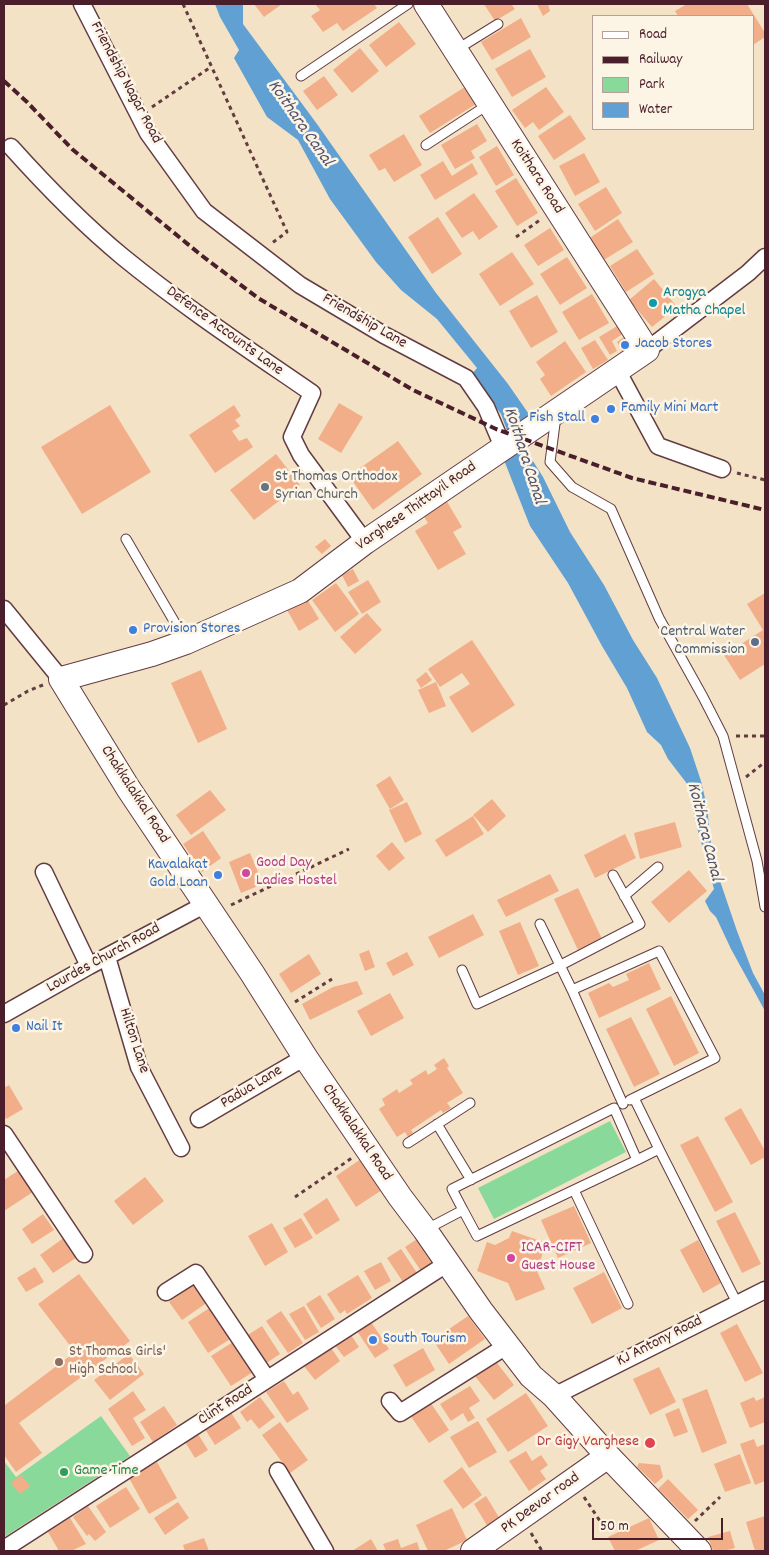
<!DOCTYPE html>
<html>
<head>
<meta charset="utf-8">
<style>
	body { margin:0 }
	#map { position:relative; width:769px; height:1555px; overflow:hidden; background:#f3e2c5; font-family:Dekko,sans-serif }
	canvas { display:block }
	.frame { position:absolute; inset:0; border:5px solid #4a1f2b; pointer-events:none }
	.legend { position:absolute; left:592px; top:15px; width:162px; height:115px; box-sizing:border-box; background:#fcf5e5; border:1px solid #b59f9b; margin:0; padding:6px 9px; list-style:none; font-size:15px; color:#4a1f2b }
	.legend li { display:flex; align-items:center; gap:10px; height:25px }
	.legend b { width:25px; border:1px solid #b59f9b }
	.scale { position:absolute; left:592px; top:1518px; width:131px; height:22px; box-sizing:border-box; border:2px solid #4a1f2b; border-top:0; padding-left:6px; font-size:15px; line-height:18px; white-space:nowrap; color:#4a1f2b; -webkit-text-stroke:4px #fcf5e5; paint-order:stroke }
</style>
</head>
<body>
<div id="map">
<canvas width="769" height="1555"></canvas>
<div class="frame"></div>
<ul class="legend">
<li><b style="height:6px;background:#fff"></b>Road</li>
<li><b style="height:6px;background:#4a1f2b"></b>Railway</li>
<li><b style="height:14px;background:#89da9a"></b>Park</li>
<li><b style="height:14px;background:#61a0d3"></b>Water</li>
</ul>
<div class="scale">50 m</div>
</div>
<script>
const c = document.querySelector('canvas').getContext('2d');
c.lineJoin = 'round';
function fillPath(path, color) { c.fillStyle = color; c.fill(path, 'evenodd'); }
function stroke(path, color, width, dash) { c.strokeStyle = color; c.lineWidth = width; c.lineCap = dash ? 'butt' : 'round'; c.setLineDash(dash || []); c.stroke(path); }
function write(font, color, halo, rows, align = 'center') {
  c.font = font + ' Dekko,sans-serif'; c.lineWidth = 5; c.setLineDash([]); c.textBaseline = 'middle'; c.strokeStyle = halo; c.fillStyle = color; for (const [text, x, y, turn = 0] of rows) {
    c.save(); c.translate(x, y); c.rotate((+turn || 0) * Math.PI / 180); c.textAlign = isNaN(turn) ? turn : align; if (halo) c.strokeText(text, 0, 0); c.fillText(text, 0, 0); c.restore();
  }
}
const green = new Path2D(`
	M610,1121L626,1152L494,1219L478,1188Z
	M101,1416L130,1456L4,1537V1461L16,1477Z`);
const water = new Path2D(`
	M215,4H243V24L317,124L436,293L508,384L533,420L526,450L543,477L570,532L604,585L633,640L657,678L690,748L701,781L707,807L711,843L718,875L737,931L753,973L765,995V1011L731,949L716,917L710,911L705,901L714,889L695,820L688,785L668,759L661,745L647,732L627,688L602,646L568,583L530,526L502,455L513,447L501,414L471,375L477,368L437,319L401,290L376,262L330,199L298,140L267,117L234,58L239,50L220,17Z`);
const building = new Path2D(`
	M254,4H282L264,17Z
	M315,4H374L377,8L343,31L337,23L323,32L311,16L320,10Z
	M484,4H511L515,9L495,21Z
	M537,4H548L550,11L543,16Z
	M687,4H747L765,33V37L753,45V16H678L675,11Z
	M521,18L531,37L492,60L481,42Z
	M399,22L416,44L386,67L369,45Z
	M360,48L379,71L352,93L333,70Z
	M530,49L546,77L512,97L495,69Z
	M324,76L338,95L317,110L303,91Z
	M465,87L476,104L430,133L419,116Z
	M546,87L564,112L539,130L533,122L525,128L512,110Z
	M570,115L586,139L554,160L538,136Z
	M477,124L487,141L471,151L475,158L455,169L441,145Z
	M404,134L422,165L394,182L385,168L379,171L369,155Z
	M497,146L514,175L496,186L479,157Z
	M584,153L600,182L575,196L559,166Z
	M443,161L452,176L472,163L478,174L435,200L420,175Z
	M516,178L538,213L517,226L495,191Z
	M606,187L622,213L595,231L578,204Z
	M474,193L498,227L479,240L473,231L462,238L445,213Z
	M438,217L462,254L432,274L408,237Z
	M618,219L633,242L602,261L588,239Z
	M550,228L564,250L538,266L524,245Z
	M637,249L654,274L626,292L610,266Z
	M512,252L534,284L500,306L479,274Z
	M567,257L587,288L560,305L540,274Z
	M654,279L677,307L652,327L629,300Z
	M592,294L609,323L579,340L562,312Z
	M537,295L558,332L531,348L509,311Z
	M619,325L624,333L612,341L617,351L610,355L599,337Z
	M627,335L632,341L631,348L623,353L617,342Z
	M595,340L608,360L593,369L581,348Z
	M565,341L586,372L551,396L540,379L545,375L536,362Z
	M339,403L363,417L341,453L318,439Z
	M110,405L151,472L82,514L41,447Z
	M234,405L241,416L235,420L240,426L232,431L239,441L247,438L253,447L215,473L189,435Z
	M398,441L422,474L373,510L349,476Z
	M276,454L300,485L254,520L230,490Z
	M443,495L462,527L453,532L466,554L438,570L415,531L428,523L419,509Z
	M325,539L331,546L322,554L315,547Z
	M353,569L359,581L348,587L342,575Z
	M368,580L381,602L362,614L348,592Z
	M336,583L359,614L335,632L312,600Z
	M765,593V664L740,680L724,655L763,630L747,604Z
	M307,599L319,619L299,631L287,610Z
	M367,613L382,630L355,654L340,637Z
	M472,640L515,705L472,733L449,697L470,684L462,673L440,687L428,669Z
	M201,670L227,729L198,743L171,683Z
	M426,672L432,680L421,688L416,680Z
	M436,682L446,706L429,713L418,690Z
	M390,776L404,800L390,809L376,785Z
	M210,790L226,810L191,835L176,815Z
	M492,799L506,816L488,832L473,815Z
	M407,802L422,834L405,843L389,810Z
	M473,816L484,834L446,857L435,840Z
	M675,822L682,847L640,859L634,833Z
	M203,831L221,858L202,872L183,844Z
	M625,834L636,858L595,878L584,855Z
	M392,842L405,858L389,871L376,856Z
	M250,853L263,884L241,893L229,862Z
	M689,870L707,891L669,923L651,902Z
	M550,874L559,891L506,917L497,900Z
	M578,888L602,939L578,950L554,899Z
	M473,914L484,935L439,958L428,937Z
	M520,922L539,966L518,975L499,931Z
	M369,950L375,967L365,971L359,954Z
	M407,952L414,965L393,976L386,963Z
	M309,954L321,974L291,993L279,974Z
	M649,963L661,989L599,1018L588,993L609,983L613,987L629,980L626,974Z
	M357,981L363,994L310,1020L302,1004L333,987Z
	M390,993L404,1018L371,1036L357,1011Z
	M671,996L699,1053L674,1066L646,1009Z
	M631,1017L660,1074L634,1087L606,1029Z
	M444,1058L449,1066L447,1068L463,1093L447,1103L451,1108L443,1113L441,1110L411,1130L413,1133L408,1137L405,1132L397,1137L379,1109L385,1105L382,1099L397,1089L399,1093L413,1084L410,1080L426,1070L428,1075L437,1069L434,1065Z
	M9,1085L23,1109L6,1119L4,1115V1088Z
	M741,1108L765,1151V1157L751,1165L724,1118Z
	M698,1136L733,1202L715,1212L680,1145Z
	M361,1159L382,1190L356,1207L336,1176Z
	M24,1167L39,1188L4,1211V1180Z
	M145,1177L164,1201L133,1225L114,1201Z
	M327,1198L340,1220L316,1235L303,1214Z
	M574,1206L591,1243L558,1258L541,1220Z
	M735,1212L761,1264L742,1273L716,1221Z
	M43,1214L54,1230L32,1244L22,1229Z
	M301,1218L313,1238L295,1248L283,1228Z
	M272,1223L288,1252L265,1266L248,1236Z
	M512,1231L546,1243L537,1271L545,1289L516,1301L508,1283L477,1271L487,1242L495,1245L509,1238Z
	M65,1237L79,1256L53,1273L40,1255Z
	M417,1239L433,1262L421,1271L405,1247Z
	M698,1240L721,1283L703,1293L680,1250Z
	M401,1249L417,1273L403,1282L387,1258Z
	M381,1262L391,1281L375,1290L364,1271Z
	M35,1267L44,1282L26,1292L17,1278Z
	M604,1272L622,1308L592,1324L573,1288Z
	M79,1274L130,1341L19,1423L42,1453L16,1472L4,1455V1403L5,1405L75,1352L38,1304Z
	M358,1275L372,1298L347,1314L345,1310L340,1314L327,1294Z
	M195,1284L208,1302L182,1320L169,1302Z
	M320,1295L335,1319L321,1328L306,1304Z
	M304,1306L319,1332L305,1340L289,1314Z
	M211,1307L232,1338L208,1353L188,1322Z
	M281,1311L303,1343L288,1353L266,1321Z
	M468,1316L485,1339L449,1364L433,1340Z
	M371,1322L389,1349L375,1358L357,1331Z
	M737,1324L763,1373L745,1382L720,1333Z
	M262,1326L280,1354L265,1364L246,1336Z
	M349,1332L359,1347L344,1357L333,1343Z
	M233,1342L253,1372L231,1386L211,1356Z
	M329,1345L340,1361L315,1380L303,1365Z
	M423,1348L435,1370L406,1387L393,1365Z
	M129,1354L144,1374L110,1400L94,1380Z
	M494,1359L514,1385L494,1400L474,1375Z
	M659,1367L676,1402L650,1415L633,1379Z
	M284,1381L293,1395L298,1391L309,1409L287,1423L266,1392Z
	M470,1386L480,1401L469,1408L475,1418L468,1422L463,1413L451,1421L440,1404Z
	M707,1389L727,1443L702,1453L682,1399Z
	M133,1391L146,1410L133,1418L145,1438L132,1446L108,1409Z
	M526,1393L548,1426L508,1452L486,1419Z
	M260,1397L275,1417L259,1429L251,1419L247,1422L240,1412Z
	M754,1397L756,1401L765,1397V1422L750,1428L740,1403Z
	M428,1399L449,1430L429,1443L408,1412Z
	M164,1406L177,1425L153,1442L140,1422Z
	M679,1408L688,1432L674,1437L665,1414Z
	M230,1411L241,1428L215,1445L205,1429Z
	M478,1421L497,1452L469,1468L450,1437Z
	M280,1422L308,1460L290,1473L262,1435Z
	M198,1434L208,1450L195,1458L185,1442Z
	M754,1439L757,1447L765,1444V1481L755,1485L740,1444Z
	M526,1451L532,1461L541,1455L548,1465L540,1471L546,1479L529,1491L509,1461Z
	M740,1454L751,1483L725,1492L714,1464Z
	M157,1462L177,1498L149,1514L129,1478Z
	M639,1463L660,1465L663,1477L655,1484L637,1467Z
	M462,1467L482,1495L463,1509L443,1481Z
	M21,1475L30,1486L20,1494L11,1483Z
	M668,1479L698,1510L688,1519L658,1489Z
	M126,1487L140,1509L110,1528L96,1506Z
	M486,1496L500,1519L488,1527L474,1504Z
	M178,1502L189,1518L165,1535L154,1518Z
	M88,1506L106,1532L95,1541L89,1534L87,1536L73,1517Z
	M452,1508L467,1540L444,1551H428L416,1525Z
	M765,1516V1551H755L746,1522Z
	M70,1518L86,1544L71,1551H59L48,1532Z
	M649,1518L659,1540L635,1551H615L608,1537Z
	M730,1531L735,1548L724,1551H713L708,1537Z
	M204,1538L209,1551H185L183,1545Z
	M371,1539L378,1551H352Z
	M398,1539L401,1548L417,1542L420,1551H386L383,1544Z`);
const path = new Path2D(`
	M183,4L287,232L272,243
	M152,107L211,67
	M516,237L540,220
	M737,473L765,480
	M4,705L28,691L43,685
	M736,736H765
	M746,777L765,762
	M231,905L349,849
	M295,1002L332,979
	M295,1197L352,1158
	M584,1497L602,1524
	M695,1521L720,1497
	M531,1533L542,1551`);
const lane = new Path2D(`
	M456,50L498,24
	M301,76L408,4
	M426,145L489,104
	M556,416L550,462L572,487L611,509L659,618L703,697L723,736L757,861L765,907
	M126,539L185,640
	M624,896L658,867
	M540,924L572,990L623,1104
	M462,970L477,1004L559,966L640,924L613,875
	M572,990L659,951L715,1058L634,1098
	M630,1100L634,1098L659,1149L637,1160
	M437,1124L471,1180
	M408,1143L470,1103
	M659,1149L737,1303
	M574,1190L628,1304
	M425,1230L463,1210L452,1189L614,1108L637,1160L477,1236L463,1210`);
const street = new Path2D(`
	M82,4L148,133L204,211L300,285L384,335L466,378L486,407L503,447
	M11,147C46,186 83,224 123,257C183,306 248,349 312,393L292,437L301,455L365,542
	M647,350L748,273L765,257
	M617,370L658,446L722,469
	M4,609L61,679
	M44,872L89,966
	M107,957L139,1067L181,1148
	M4,1014L89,966L206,904
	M199,1119L305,1057
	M4,1134L84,1254
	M166,1292L196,1273L267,1379
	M554,1396L765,1290
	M390,1401L400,1413L508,1345
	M278,1471L325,1551
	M4,1549L448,1263`);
const secondary = new Path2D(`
	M426,4L647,350L365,542L300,591L186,642L152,654L61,679L128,788L252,973L305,1057L400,1197L425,1230L481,1311L531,1376L554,1396L608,1456L699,1551
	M473,1551L608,1456`);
const rail = new Path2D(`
	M4,81L27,102L72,149L201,255L258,298L413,390L496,429L632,478L765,510`);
const markers = [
	[653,303,5,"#0f9aa8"],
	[625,345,5,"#3f7fe0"],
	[611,409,5,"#3f7fe0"],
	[595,419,5,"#3f7fe0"],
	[265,487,5,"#6b7280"],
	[133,630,5,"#3f7fe0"],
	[755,642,5,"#5c6f8a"],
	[246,873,5,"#d1479c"],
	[218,875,5,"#3f7fe0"],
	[16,1028,5,"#3f7fe0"],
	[511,1258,5,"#d1479c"],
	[373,1340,5,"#3f7fe0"],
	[59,1362,5,"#8d6e63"],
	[650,1443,6,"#e0444e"],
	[64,1472,5,"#2e9e5b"]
];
const streetNames = [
	["Friendship Nagar Road",125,83,62],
	["Koithara Road",536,177,57],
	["Friendship Lane",364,322,30],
	["Defence Accounts Lane",224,332,36],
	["Varghese Thittayil Road",417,507,-35],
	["Chakkalakkal Road",134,795,57],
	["Lourdes Church Road",104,959,-29],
	["Hilton Lane",133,1041,72],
	["Padua Lane",252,1088,-31],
	["Chakkalakkal Road",356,1133,56],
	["KJ Antony Road",660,1342,-27],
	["Clint Road",226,1406,-33],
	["PK Deevar road",541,1504,-36]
];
const cultureNames = [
	["Arogya",663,294],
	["Matha Chapel",663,312]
];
const shopNames = [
	["Jacob Stores",635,345],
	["Family Mini Mart",621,409],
	["Fish Stall",585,419,"right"],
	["Provision Stores",143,630],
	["Kavalakat",208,866,"right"],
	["Gold Loan",208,884,"right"],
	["Nail It",26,1028],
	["South Tourism",383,1340]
];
const worshipNames = [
	["St Thomas Orthodox",275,478],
	["Syrian Church",275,496]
];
const serviceNames = [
	["Central Water",745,633],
	["Commission",745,651]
];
const hotelNames = [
	["Good Day",256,864],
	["Ladies Hostel",256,882],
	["ICAR-CIFT",521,1249],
	["Guest House",521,1267]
];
const educationNames = [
	["St Thomas Girls'",69,1353],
	["High School",69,1371]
];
const healthNames = [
	["Dr Gigy Varghese",639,1443]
];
const leisureNames = [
	["Game Time",74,1472]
];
const waterNames = [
	["Koithara Canal",299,124,55],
	["Koithara Canal",523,456,72],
	["Koithara Canal",703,832,76]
];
fillPath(green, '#89da9a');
fillPath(water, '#61a0d3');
fillPath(building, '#f2ae88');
stroke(lane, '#633c42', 11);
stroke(street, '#633c42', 19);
stroke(secondary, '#633c42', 26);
stroke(path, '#633c42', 3, [4, 4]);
stroke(lane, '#fff', 9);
stroke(street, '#fff', 16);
stroke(secondary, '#fff', 24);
stroke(rail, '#4a1f2b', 4, [8, 4]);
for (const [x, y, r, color] of markers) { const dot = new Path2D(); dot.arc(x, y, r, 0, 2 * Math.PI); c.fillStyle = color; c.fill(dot); stroke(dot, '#fcf5e5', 2); }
write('16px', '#4a1f2b', '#fcf5e5', streetNames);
write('16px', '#0d838f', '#fcf5e5', cultureNames, 'left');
write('16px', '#366cbe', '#fcf5e5', shopNames, 'left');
write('16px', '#5b616d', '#fcf5e5', worshipNames, 'left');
write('16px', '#4e5e75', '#fcf5e5', serviceNames, 'right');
write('16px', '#b23c85', '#fcf5e5', hotelNames, 'left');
write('16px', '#785e54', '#fcf5e5', educationNames, 'left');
write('16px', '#be3a42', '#fcf5e5', healthNames, 'right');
write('16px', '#27864d', '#fcf5e5', leisureNames, 'left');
write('italic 18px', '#53536e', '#fcf5e5', waterNames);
</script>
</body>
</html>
